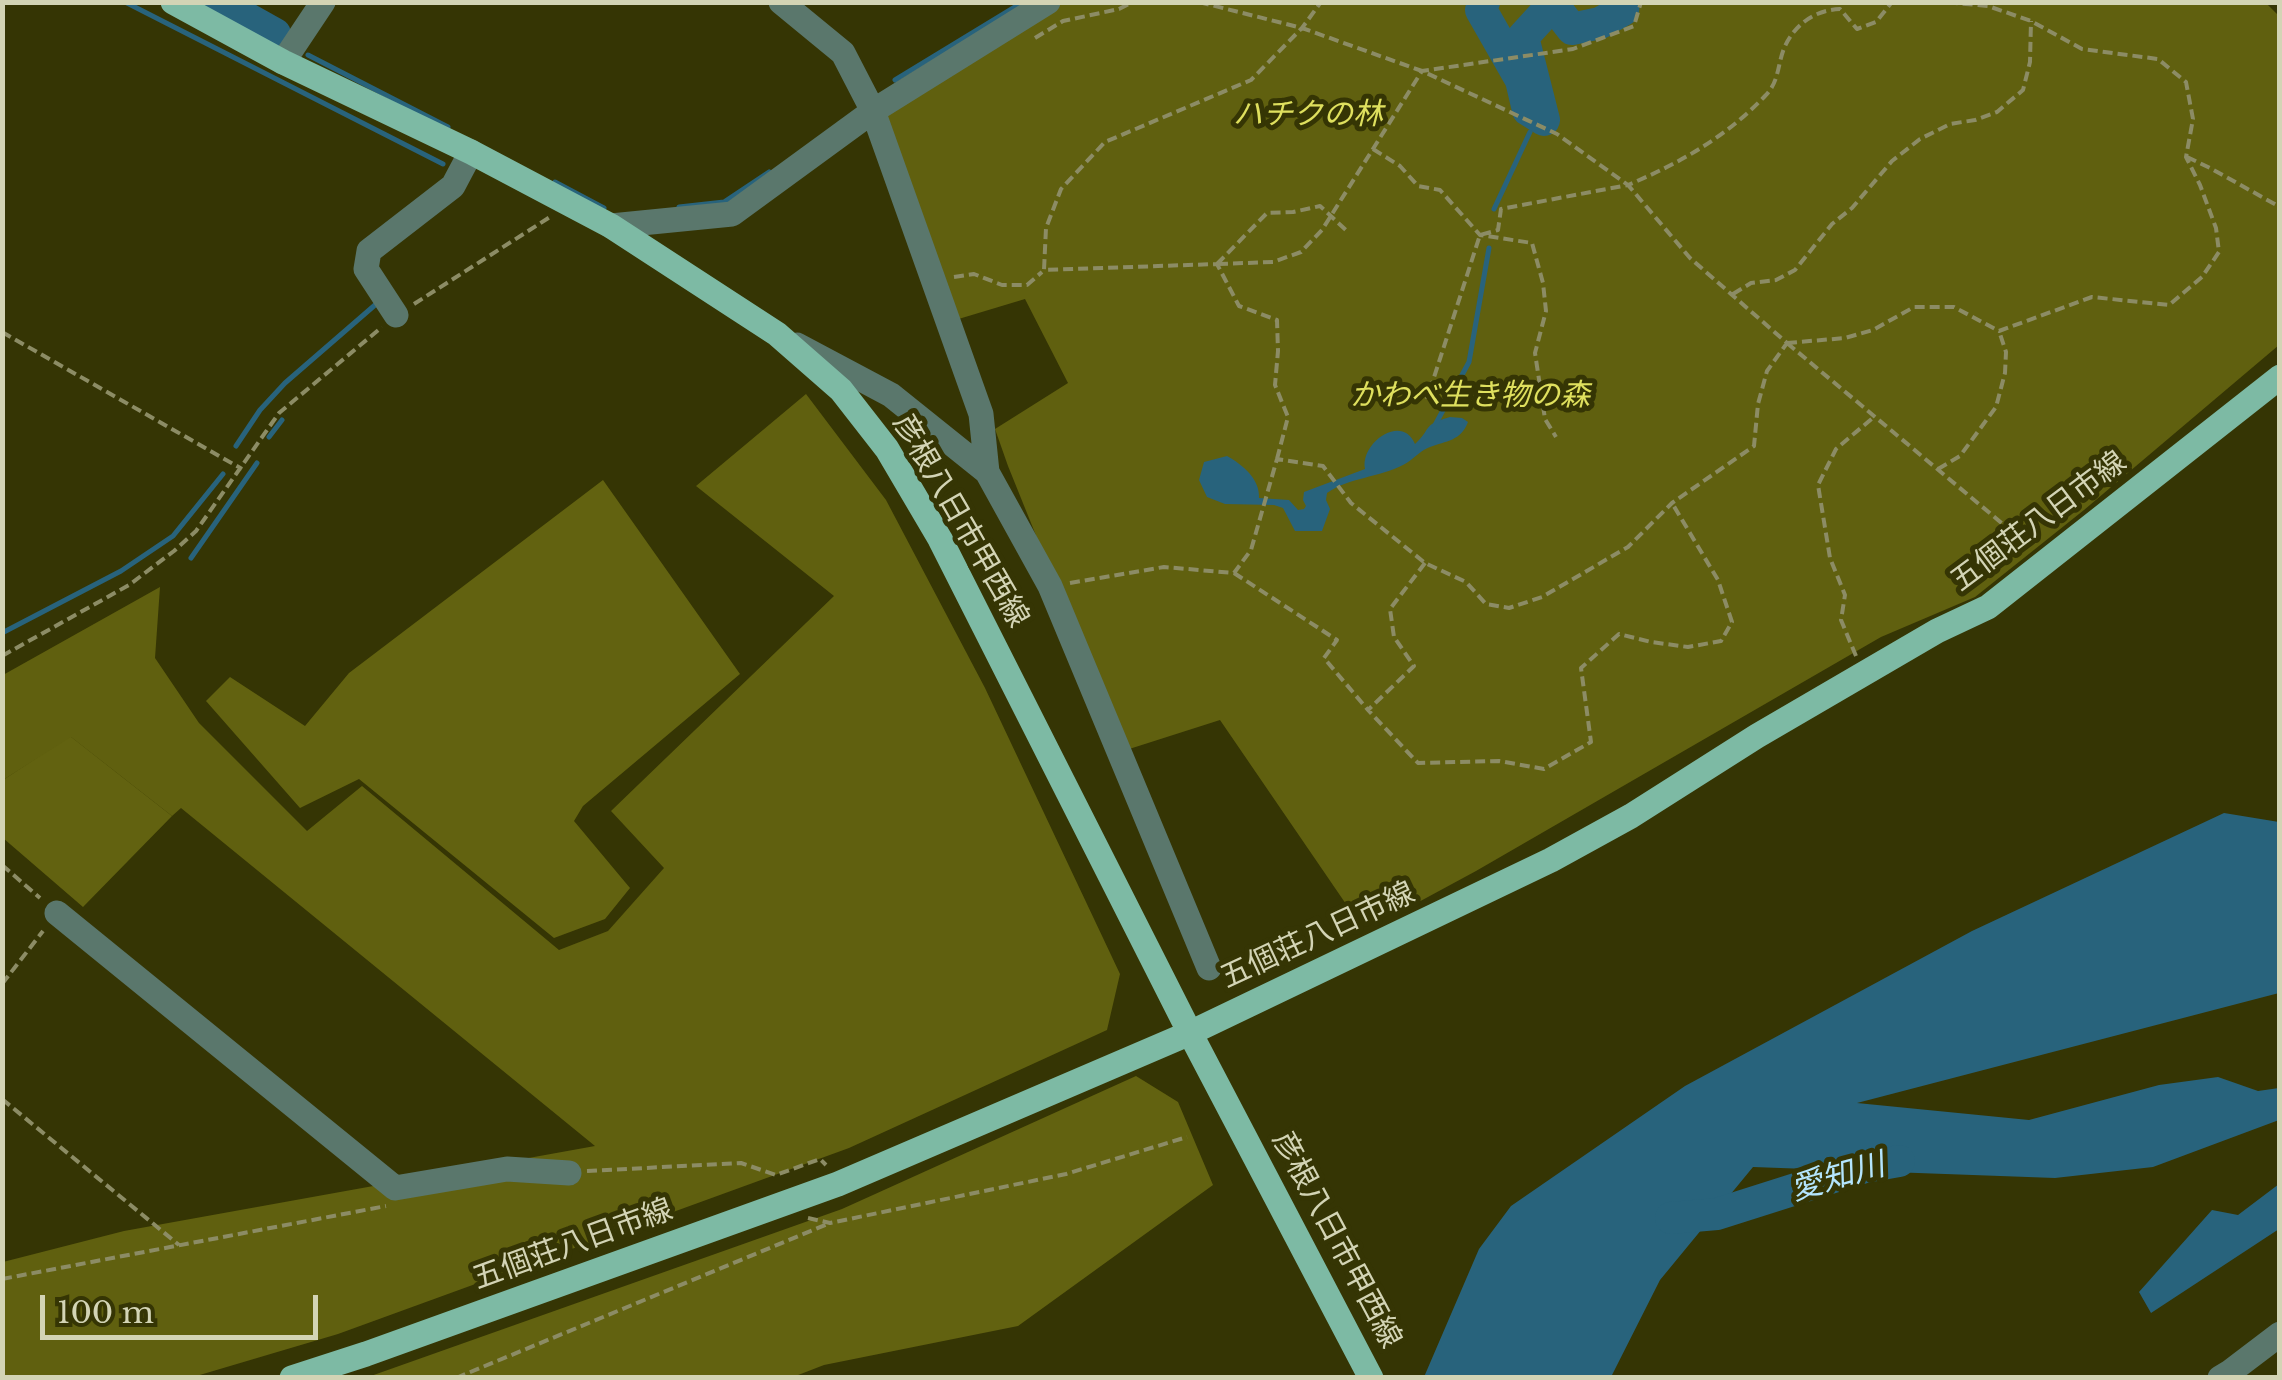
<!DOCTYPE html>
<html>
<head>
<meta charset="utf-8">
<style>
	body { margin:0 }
	#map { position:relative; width:2282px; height:1380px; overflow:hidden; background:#353504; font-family:"Libre Baskerville",serif }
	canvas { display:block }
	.frame { position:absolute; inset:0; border:5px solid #d3d4b5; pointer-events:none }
	.scale { position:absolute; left:40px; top:1295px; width:278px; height:45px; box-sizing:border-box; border:5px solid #d3d4b5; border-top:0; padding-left:12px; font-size:30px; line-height:35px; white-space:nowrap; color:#d3d4b5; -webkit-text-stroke:8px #353504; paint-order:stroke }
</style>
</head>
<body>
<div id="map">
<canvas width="2282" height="1380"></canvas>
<div class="frame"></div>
<div class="scale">100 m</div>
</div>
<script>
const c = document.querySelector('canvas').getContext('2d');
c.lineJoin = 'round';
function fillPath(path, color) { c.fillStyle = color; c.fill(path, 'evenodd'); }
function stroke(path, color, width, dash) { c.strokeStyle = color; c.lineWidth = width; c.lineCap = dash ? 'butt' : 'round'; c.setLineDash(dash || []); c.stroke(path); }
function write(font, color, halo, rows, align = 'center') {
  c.font = font + ' "Libre Baskerville","Noto Sans JP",serif'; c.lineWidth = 10; c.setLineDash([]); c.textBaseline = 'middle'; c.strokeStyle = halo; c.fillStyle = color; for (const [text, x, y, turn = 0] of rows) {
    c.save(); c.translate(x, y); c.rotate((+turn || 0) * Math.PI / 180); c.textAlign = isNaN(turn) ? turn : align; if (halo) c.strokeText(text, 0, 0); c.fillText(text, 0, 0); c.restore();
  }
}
const green = new Path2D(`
	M603,480L740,674L583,806L574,821L630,888L605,919L554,938L359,779L300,808L206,701L230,677L305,726L349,673Z
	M70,736L172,816L83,907L3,838V780Z
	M1136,1076L1178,1102L1213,1185L1018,1326L824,1365L793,1377H368L842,1209Z`);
const forest = new Path2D(`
	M1057,3H2266L2280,17L2279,345L2084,510L1975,597L1881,637L1476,871L1415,904L1361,926L1220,720L1123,751L1008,466L995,429L1068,383L1025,299L942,324L869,122Z
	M806,394L886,500L985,688L1120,974L1107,1030L849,1148L338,1334L193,1377H3V1262L124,1231L595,1146L181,808L172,816L71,737L3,780V675L160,587L155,658L199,723L307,831L362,786L559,950L608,931L664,868L611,811L834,596L696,486Z`);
const water = new Path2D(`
	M1450,417L1462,418L1468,422C1461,441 1446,441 1430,447C1419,451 1413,460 1403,465C1378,478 1350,477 1327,493L1326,500L1330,509L1322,531H1295L1283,508L1274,505L1225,504L1207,497L1199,480L1204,462L1227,456C1243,465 1260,479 1259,498L1289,500L1298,510L1304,509L1306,506L1303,500L1304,492L1365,469C1360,443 1402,413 1415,444C1432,429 1421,425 1450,417Z
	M2224,813L2279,822V993L1857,1103L2029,1120L2159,1085L2218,1077L2258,1091L2279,1088V1120L2153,1167L2055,1178L1753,1167L1660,1280L1611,1377H1424L1479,1249L1511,1206L1685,1086L1972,931Z
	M2279,1184V1229L2151,1313L2139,1292L2212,1210L2238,1215Z`);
const stream = new Path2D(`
	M125,2L443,164
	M308,55L448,127
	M895,80L1023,2
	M555,182L604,208
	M679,207L724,202L769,172
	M1494,209L1530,132
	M1434,427L1469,362L1489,248
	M269,437L282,420
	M236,446L260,410L285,383L375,305
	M191,558L257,463
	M2,633L121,571L173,536L223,474`);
const river = new Path2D(`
	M218,2L275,34
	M1484,2L1481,10L1521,80L1528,110L1544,120L1523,37L1544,14L1558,11L1572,29L1600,23L1623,10L1624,2
	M1671,1218L1717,1214L1865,1167L1899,1161`);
const path = new Path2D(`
	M1199,2L1302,28L1422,71L1557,134L1628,185C1680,163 1726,137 1765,96C1780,81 1777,64 1785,46C1796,23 1816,10 1840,9L1857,29L1876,22L1892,2
	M1035,38L1063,21L1119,9L1133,2
	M1373,149L1400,166L1418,186L1440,190L1480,235L1532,243L1543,283L1546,311L1535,353L1545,419L1556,437
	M2187,157L2210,168L2280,207
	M1217,264L1267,213L1293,212L1320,206L1347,231
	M1218,264L1273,262L1301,252L1322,230L1422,71L1573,49L1634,26L1641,2
	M954,277L974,274L1002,285H1027L1042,272
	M1733,294L1751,283L1776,280L1795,270L1832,224L1852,208L1892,161L1920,139L1950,124L1975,120L1997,112L2023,90L2030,62L2031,21
	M414,304L550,217
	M2,332L242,469
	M1787,343L1845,338L1873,330L1914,307H1954L1999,331L2092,297L2169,305L2202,277L2219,252L2216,228L2200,185L2186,157L2193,119L2186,82L2158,59L2082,49L2031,21L1988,6L1945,2
	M1787,343L2029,546
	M1277,459L1288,417L1275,385L1278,351L1277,320L1239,306L1217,264L1044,270L1046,228L1061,189L1105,142L1251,80L1302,28L1321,2
	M1938,469L1960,456L1996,407L2005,373L2006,352L1999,331
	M1425,563L1390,609L1394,637L1414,666L1368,710L1418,763L1499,761L1544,769L1591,742L1581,668L1619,634L1651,642L1688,647L1721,641L1732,622L1718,580L1672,503
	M1234,573L1337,640L1324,658L1368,710
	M1070,583L1164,567L1234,573L1251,550L1277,459L1323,466L1351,503L1425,563L1466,582L1486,604L1509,608L1542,597L1628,547L1672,503L1754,446L1758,404L1767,371L1787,343L1690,258L1628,185L1501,209L1498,230L1480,235L1427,399
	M2,656L129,585L174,551L196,531L279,413L382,327
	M1856,656L1841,620L1845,595L1830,558L1818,485L1836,449L1875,416
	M2,865L40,898
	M2,984L43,931
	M2,1099L179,1245
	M587,1171L741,1163L776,1175L820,1159L826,1165
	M808,1218L830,1223L1066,1174L1187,1137
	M2,1279L386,1206
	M456,1378L830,1223`);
const minor = new Path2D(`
	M781,2L843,53L873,111L981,414L987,472L1050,586L1209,968
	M283,62L323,2
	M611,226L732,214L873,111L1048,2
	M396,315L366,269L369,251L453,186L471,152
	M797,345L891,395L987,472
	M57,913L395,1188L507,1169L569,1173
	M2220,1378L2230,1372L2280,1334`);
const major = new Path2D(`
	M173,2L283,62L471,152L611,226L777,334L841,390L887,449L940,539L1190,1033L1371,1378
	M292,1378L366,1354L838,1184L1190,1033L1551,860L1631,816L1757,736L1937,631L1988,607L2280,377`);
const parkNames = [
	["ハチクの林",1308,116],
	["かわべ生き物の森",1470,397]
];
const streetNames = [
	["彦根八日市甲西線",960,521,60],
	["五個荘八日市線",2039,522,-37],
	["五個荘八日市線",1318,936,-25],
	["彦根八日市甲西線",1336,1240,62],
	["五個荘八日市線",573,1245,-20]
];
const waterNames = [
	["愛知川",1838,1178,-16]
];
fillPath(green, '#626210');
fillPath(forest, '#60600f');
fillPath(water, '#28637c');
stroke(stream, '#28637c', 5);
stroke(river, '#28637c', 32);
stroke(path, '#8c8c65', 4, [10, 5]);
stroke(minor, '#5a776c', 25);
stroke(major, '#7dbaa4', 25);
write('italic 30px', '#dfe05e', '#353504', parkNames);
write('30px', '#d3d4b5', '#353504', streetNames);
write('italic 32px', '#b4e5fd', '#353504', waterNames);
</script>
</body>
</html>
